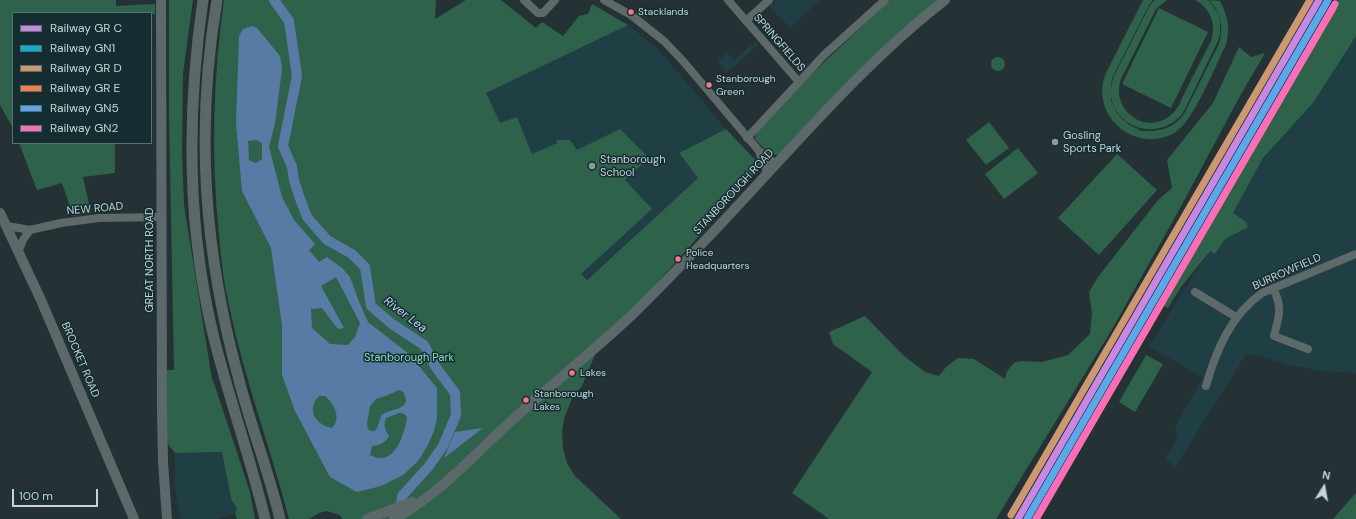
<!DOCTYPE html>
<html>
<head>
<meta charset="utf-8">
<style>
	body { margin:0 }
	#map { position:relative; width:1356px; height:519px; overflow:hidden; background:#253235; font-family:"DM Sans",sans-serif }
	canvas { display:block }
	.legend { position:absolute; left:12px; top:12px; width:140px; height:132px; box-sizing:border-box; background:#142d31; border:1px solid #5b7073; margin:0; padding:5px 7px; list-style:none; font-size:12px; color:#c6d4d7 }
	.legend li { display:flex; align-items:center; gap:8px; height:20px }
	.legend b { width:20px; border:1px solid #5b7073 }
	.north { position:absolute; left:1304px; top:467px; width:40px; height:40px; -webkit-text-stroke:3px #142d31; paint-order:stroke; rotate:11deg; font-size:11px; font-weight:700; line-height:16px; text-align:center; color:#c6d4d7 }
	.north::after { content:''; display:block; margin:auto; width:14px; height:18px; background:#c6d4d7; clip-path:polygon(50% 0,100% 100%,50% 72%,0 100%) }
	.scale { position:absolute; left:12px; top:489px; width:86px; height:18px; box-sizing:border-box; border:2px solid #c6d4d7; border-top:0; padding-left:5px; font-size:12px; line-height:14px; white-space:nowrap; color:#c6d4d7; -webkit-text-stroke:3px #142d31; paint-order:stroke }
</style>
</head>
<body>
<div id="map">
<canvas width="1356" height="519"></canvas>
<ul class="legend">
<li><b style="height:5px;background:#c787e3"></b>Railway GR C</li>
<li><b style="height:5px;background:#0dafd3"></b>Railway GN1</li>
<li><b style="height:5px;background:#cd976f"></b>Railway GR D</li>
<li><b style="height:5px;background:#f77d43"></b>Railway GR E</li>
<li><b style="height:5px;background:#5aa8eb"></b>Railway GN5</li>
<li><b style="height:5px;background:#fb6dba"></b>Railway GN2</li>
</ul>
<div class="north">N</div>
<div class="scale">100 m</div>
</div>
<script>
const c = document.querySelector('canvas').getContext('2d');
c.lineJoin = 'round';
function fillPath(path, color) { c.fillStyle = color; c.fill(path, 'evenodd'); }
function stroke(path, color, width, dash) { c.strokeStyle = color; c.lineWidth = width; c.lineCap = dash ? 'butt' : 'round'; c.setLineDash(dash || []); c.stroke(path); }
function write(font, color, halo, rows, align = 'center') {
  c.font = font + ' "DM Sans",sans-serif'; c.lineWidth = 3; c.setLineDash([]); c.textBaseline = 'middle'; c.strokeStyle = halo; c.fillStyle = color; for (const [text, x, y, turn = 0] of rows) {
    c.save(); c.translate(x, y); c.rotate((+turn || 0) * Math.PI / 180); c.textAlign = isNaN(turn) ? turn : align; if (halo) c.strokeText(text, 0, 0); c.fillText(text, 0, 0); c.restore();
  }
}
const built = new Path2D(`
	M776,0H820L790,28L769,6Z
	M628,25L659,50L726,129L679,153L698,178L567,297L466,102Z
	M1356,36V373L1321,371L1290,365L1247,353L1175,467L1165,459L1177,438L1175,427L1203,378L1149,346L1233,213L1263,158L1313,103Z
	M756,41L759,44L727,73L717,61L727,53L734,60Z
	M222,452L231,499L237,508L235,513L218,519H180L175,490V453Z`);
const green = new Path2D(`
	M0,0H116V6L155,4V14L13,13V128L0,105Z
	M169,0H193L183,73L182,152L184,205L212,379L215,386L250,492L255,519H237L235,513L237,508L231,499L222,452L175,453L169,446L166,434L167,370H174L169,116Z
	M224,0H436L435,19L466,0H501L536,28L542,22L563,36L579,16L588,14L592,4L628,25L486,93L500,123L517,117L532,154L557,143V140H570L577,150L620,129L649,158L625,180L652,209L581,274L587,280L698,178L679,153L726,129L761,166L634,309L602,338L582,386L572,398L564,419L562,432L563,448L567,463L575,476L621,519H342L340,515L327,511L319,513L309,519H289C271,449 245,381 230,310C224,285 221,260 219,235C211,156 213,78 224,0Z
	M890,0H937L778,155L769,154L755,139L756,133L800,85Z
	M1143,0H1153L1149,5L1113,76L1111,84V100L1116,112L1122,119L1131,126L1142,131H1153L1164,129L1173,125L1180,119L1184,114L1219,44C1224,29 1221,12 1209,0L1220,1C1228,16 1231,30 1225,47C1215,67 1194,119 1177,131C1138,157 1088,116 1106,73Z
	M1155,0H1167L1156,9L1121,79C1110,111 1147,137 1172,114C1179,108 1182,98 1186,90C1194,74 1203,57 1211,41C1217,24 1210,8 1195,0H1208L1213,6L1218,14L1220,22V35L1217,43L1183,113C1154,149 1097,120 1114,76L1150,5Z
	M1335,0H1356V36L1313,103L1263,158L1233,213L1246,222L1248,227L1225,239L1215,254L1210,251L1181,287L1168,308L1160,304Z
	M1159,8L1208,32L1171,108L1122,84Z
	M1239,47L1251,57L1265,53L1240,96L1178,212L1111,331L996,519H829L792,493L872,372L833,344L829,332L865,316L904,356L925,372L939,376L946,367L958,358L974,359L1005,379L1007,371L1014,363L1022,361L1042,362L1068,355L1090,334L1092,313L1089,292L1098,277L1158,200L1172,188L1167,160L1213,103Z
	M991 64a7 7 0 1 1 14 0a7 7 0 1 1-14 0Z
	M989,122L1009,148L986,165L966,140Z
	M19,143H115V173L83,177L91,213L73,216L62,183L37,190Z
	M1018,148L1038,173L1004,199L985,174Z
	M1117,154L1157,190L1099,255L1058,218Z
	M1146,355L1163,364L1135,412L1119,402Z
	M1356,493V519H1333Z`);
const water = new Path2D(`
	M252,26L257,28L280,56L282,69L275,123L269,147L282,197L294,220L315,244L309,250L319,262L327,257L342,268L350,277L359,302L368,322L409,354L437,388V418L434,431L428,445L418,461L403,475L381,486L357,492L330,477L295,411L282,375V325L271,248L242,191L236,123L239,36L243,29ZM256,140L262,143V159L256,163L249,160L248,141ZM336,277L360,323L355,337L348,345L330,344L312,328L311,309L322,308L338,329L344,328L321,286ZM399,390C403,391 404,393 405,396C411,410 389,409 383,414C378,418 380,426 375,431H371L368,429L367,424L370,406L376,399L388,395ZM319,396H325C334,404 342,418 332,428C315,425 306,409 319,396ZM399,413C403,413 406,414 407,418C404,436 394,468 370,455L372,446C380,445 385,443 389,436C385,429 383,425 386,418Z
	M483,428L444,458L455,432Z`);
const river = new Path2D(`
	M274,0L289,21L297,76L283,146L292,167L294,180L299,196L307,217L327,240L352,254L365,267L371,306L392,324L424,345L435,366L455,393L456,415L443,446L429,466L402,496L400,513`);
const minor = new Path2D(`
	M524,0L538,13H543L555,0
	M604,0L631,15L664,41L683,61L759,151L776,164
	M728,0L799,82
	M746,21L769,0
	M747,138L824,55L885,0
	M759,151C761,160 766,164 767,174
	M7,226L30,230L61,223L99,218L162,217
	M19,250L23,240L30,230
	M1273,288C1283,309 1279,315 1274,336L1308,349
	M1195,292L1236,317
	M1206,386C1216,350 1231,315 1262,293L1356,254`);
const major = new Path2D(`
	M161,0L162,411L163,462L167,519
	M0,213L41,300L134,519
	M367,519L412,502
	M394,519C442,493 478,450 519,414C557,380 597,348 634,313C662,286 689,257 716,229C790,151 860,66 945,0`);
const highway = new Path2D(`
	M203,0C187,110 187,222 212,330C227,394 250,455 265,519
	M217,0C195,130 204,253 239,380C251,427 269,472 280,519`);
const rail1 = new Path2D(`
	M1018,519L1319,0`);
const rail2 = new Path2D(`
	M1027,519L1326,4`);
const rail3 = new Path2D(`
	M1011,515L1310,0`);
const rail4 = new Path2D(`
	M1036,519L1333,8`);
const rail5 = new Path2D(`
	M1027,519L1328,0`);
const rail6 = new Path2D(`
	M1036,519L1335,4`);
const markers = [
	[631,12,3.5,"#fc738d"],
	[709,85,3.5,"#fc738d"],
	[1055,142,4,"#8e9b9e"],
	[592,166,4,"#8e9b9e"],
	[678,259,3.5,"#fc738d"],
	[572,373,3.5,"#fc738d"],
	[526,400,3.5,"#fc738d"]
];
const busNames = [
	["Stacklands",638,12],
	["Stanborough",716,79],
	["Green",716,92],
	["Police",686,253],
	["Headquarters",686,266],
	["Lakes",580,373],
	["Stanborough",534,394],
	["Lakes",534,407]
];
const streetNames = [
	["SPRINGFIELDS",779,43,49],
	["STANBOROUGH ROAD",734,192,-47],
	["NEW ROAD",95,209,-5],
	["GREAT NORTH ROAD",150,260,-90],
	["BURROWFIELD",1287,272,-24],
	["BROCKET ROAD",80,360,67]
];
const poiNames = [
	["Gosling",1063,136],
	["Sports Park",1063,149],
	["Stanborough",600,160],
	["School",600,173]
];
const parkNames = [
	["Stanborough Park",409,358]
];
const waterNames = [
	["River Lea",405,315,37]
];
fillPath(built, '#1f3f44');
fillPath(green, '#2f624b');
fillPath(water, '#587ba6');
stroke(river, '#587ba6', 10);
stroke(minor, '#5e696a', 8);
stroke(major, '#5b696b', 10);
stroke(highway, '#5b6868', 11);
stroke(rail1, '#c787e3', 7);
stroke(rail2, '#0dafd3', 7);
stroke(rail3, '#cd976f', 7);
stroke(rail4, '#f77d43', 7);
stroke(rail5, '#5aa8eb', 7);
stroke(rail6, '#fb6dba', 7);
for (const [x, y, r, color] of markers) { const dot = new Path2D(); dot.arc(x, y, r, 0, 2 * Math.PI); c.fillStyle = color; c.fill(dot); stroke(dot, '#142d31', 1.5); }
write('10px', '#c6d4d7', '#142d31', busNames, 'left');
write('11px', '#c6d4d7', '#142d31', streetNames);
write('11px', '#c6d4d7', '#142d31', poiNames, 'left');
write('11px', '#82e2b4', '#142d31', parkNames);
write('italic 12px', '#c5dbf7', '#142d31', waterNames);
</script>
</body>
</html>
